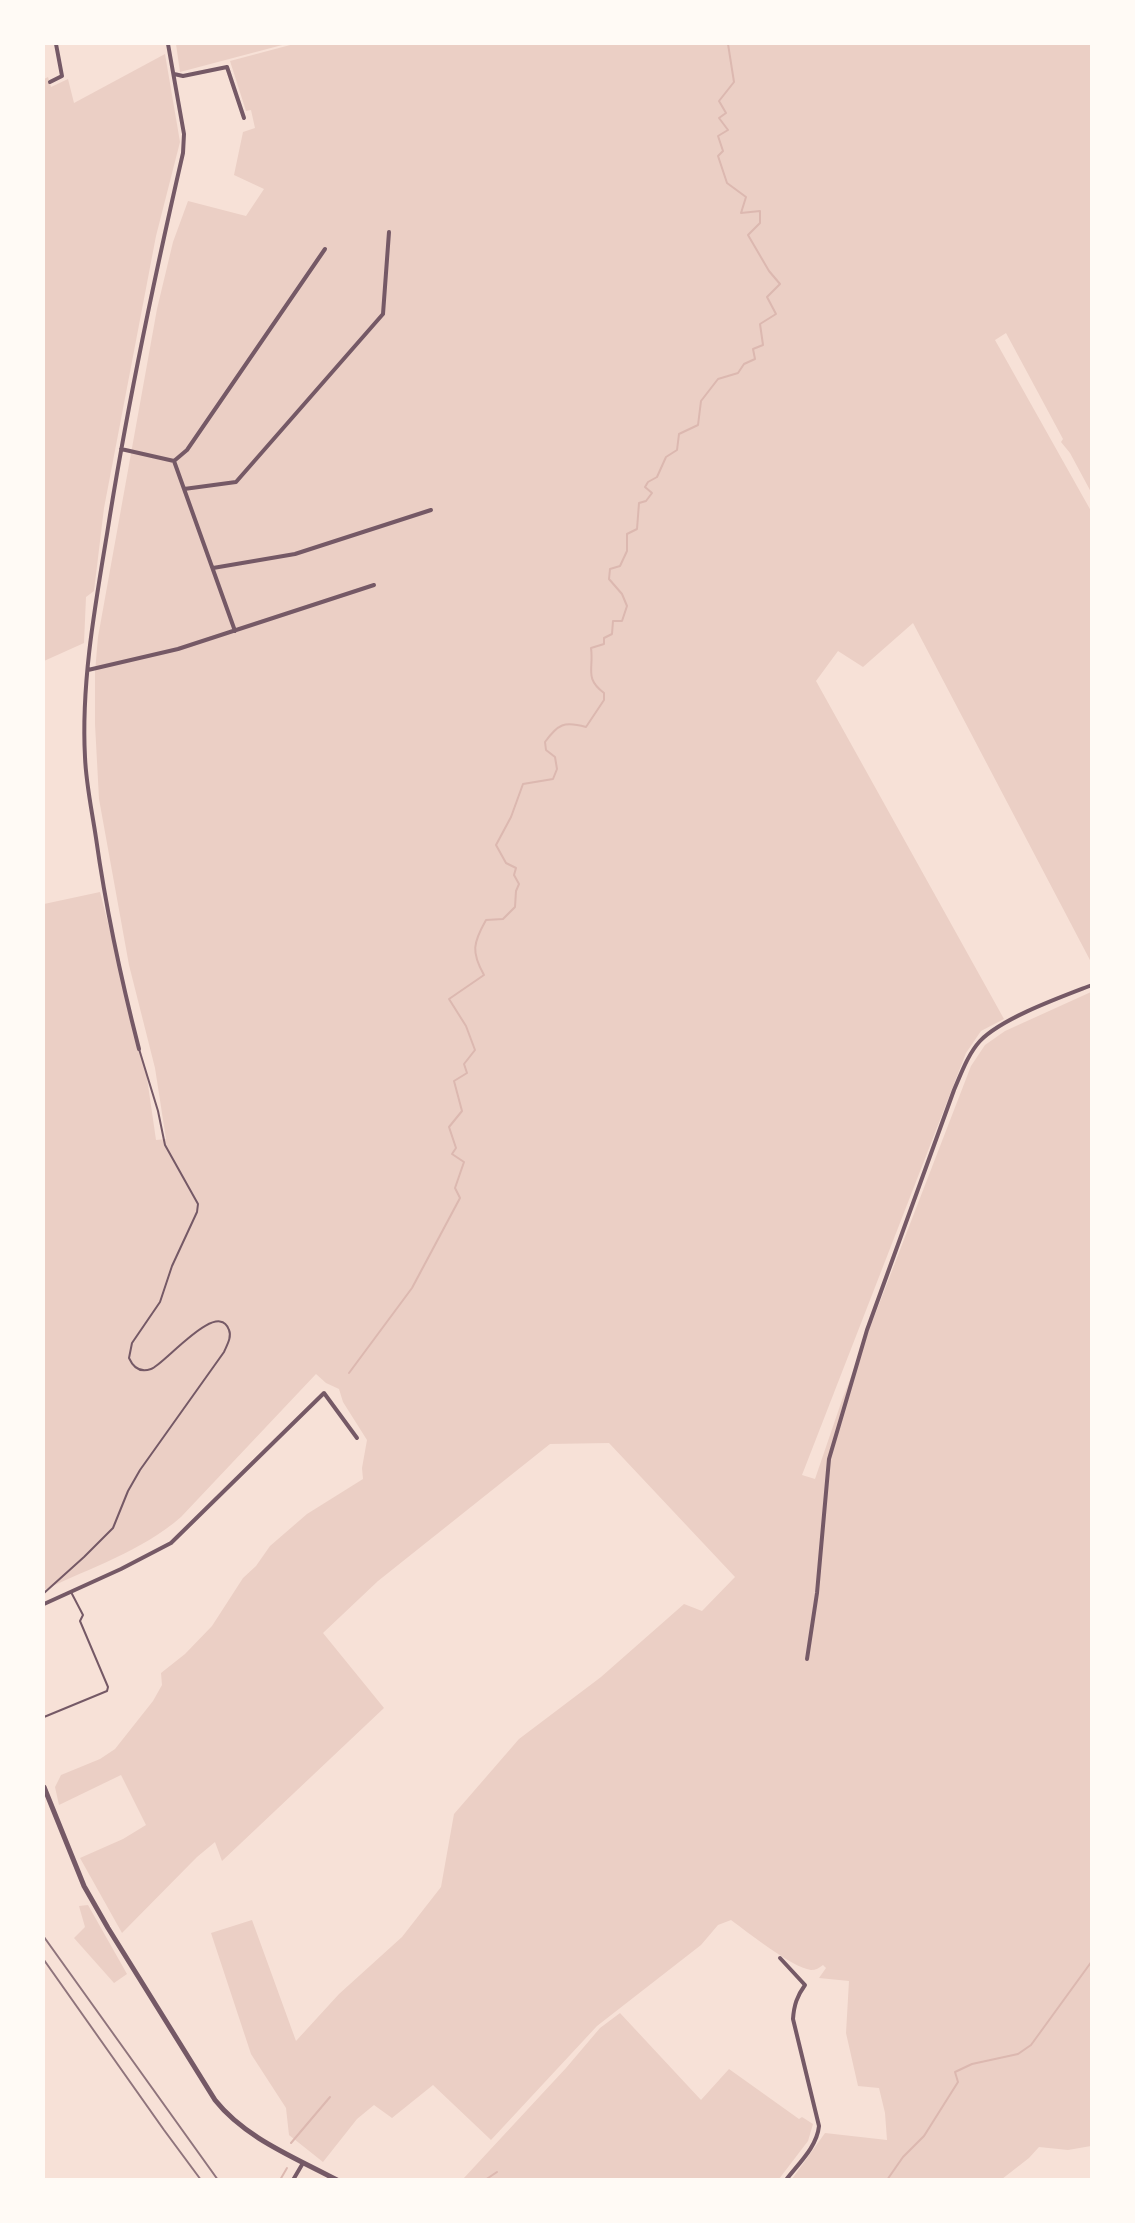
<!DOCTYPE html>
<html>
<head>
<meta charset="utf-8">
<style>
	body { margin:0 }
	#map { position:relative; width:1135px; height:2223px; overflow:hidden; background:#f7e1d7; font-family:"Sofia Sans Condensed",sans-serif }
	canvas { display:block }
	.frame { position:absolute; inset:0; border:45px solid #fffaf5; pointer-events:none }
</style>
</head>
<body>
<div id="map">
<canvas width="1135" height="2223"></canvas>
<div class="frame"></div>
</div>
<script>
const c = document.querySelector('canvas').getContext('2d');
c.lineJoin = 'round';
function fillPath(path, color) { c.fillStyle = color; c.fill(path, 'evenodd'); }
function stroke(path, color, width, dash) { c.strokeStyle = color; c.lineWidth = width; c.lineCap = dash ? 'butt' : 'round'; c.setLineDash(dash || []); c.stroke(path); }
const green = new Path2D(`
	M176,44H286L180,72Z
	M294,44H1091V492L1070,453L1061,442L1063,439L1006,333L995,340L1091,511V962L913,623L863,667L838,651L816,681L1004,1019L981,1031L966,1053L802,1475L815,1479L842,1400L971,1066L985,1045L1005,1031L1091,992V2146L1068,2150L1039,2147L1029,2158L1002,2179H792L825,2133L887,2140L885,2113L879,2088L858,2086L846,2033L849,1981L819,1978L826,1968L823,1965C819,1968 816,1970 811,1970C791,1967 749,1933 731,1920L718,1925L701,1945L597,2026L491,2140L433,2085L392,2118L374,2105L357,2119L323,2162L289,2135L286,2108L251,2054L211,1933L252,1920L296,2041L339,1994L402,1937L441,1887L454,1814L519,1739L601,1677L684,1604L702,1611L735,1577L609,1443L550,1444L378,1581L323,1633L384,1708L222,1861L215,1842L197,1857L122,1933L80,1858L123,1839L146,1825L121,1775L59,1805L55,1787L61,1775L100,1759L115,1749L153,1701L162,1685L161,1673L185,1654L212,1626L243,1578L256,1566L270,1546L307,1514L363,1479L362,1468L367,1440L343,1402L339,1389L326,1383L316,1374L181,1517C142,1551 90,1568 44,1590V904L100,892L146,1071L156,1140L166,1139L155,1068L129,965L99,799L95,724V672L98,637L157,309L173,242L188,201L246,216L264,189L234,175L243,132L255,128L251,110L246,111L230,61Z
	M165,54L180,142L156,236L104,508L94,591L86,597L84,643L44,661V79L48,77L51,87L68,79L74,103Z
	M88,1905L127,1974L114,1983L74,1938L85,1927L79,1906Z
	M620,2013L701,2100L729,2069L799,2119L802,2117L813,2124L808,2141L779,2179H463L566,2068L600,2028Z`);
const stream = new Path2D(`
	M349,1373L412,1288L460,1198L455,1188L464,1162L452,1154L456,1148L449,1127L462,1111L454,1081L467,1073L464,1064L475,1050L466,1026L449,999L484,975C471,952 473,943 486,920L503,919L515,907L516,891L519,884L514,875L516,868L506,863L496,845L511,817L523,784L553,779L557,769L555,757L546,750L545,742C558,724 564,721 586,727L604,700V693C584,678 594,669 591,648L604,644V638L612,634L613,621H622L627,606L622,594L609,579L610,569L620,566L627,551V534L637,529L639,503L646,501L652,493L645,487L648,482L657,477L666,457L677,450L679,434L698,425L701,401L718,379L738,373L744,364L755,359L753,349L763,345L760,324L776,314L767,297L780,284L769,271L748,235L760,223V211L741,213L746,197L727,183L718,156L723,151L718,136L728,130L719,118L726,113L719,101L734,82L728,44
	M291,2143L330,2097
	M280,2180L287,2168
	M485,2180L497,2172
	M887,2180L903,2157L924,2136L958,2082L955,2072L972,2064L1018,2054L1031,2045L1092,1961`);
const service = new Path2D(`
	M44,1593L84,1557L113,1528L128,1491L140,1470L224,1352C227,1345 232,1337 229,1330C218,1298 164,1365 151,1369C140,1373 133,1367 129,1358L132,1343L160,1302L172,1266L197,1212L198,1204L165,1145L158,1111L139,1049
	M44,1717L107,1691L108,1687L80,1621L83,1615L71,1592`);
const minor = new Path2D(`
	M174,74L183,76L227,67L244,118
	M50,82L62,76L56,44
	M121,449L174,461L235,631
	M174,461L187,450L325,249
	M184,489L236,482L383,314L389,232
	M213,568L295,554L431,510
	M88,670L178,649L374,585
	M139,1049C121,979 106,909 96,838C92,811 86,784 85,757C81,684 95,606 107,534C127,406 154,279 183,153L184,134L168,44
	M44,1604L121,1569L171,1543L324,1393L357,1438
	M807,1659L817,1593L829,1459L867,1330L954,1090C961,1074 968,1054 980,1041C1002,1018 1061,997 1092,985
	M780,1958L805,1985C797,1996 794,2005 793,2019L819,2126C817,2147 798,2164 786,2180
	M293,2180L303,2163`);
const tertiary = new Path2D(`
	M44,1787L84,1886L108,1928L215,2100C245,2138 294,2157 337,2180`);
const rail = new Path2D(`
	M44,1937L218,2180
	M44,1960L164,2130L201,2180`);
fillPath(green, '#ebcfc5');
stroke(stream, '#dcb8b0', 2);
stroke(service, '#755966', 2);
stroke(minor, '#755966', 4);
stroke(tertiary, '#755966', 5);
stroke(rail, '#8f747c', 2);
</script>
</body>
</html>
